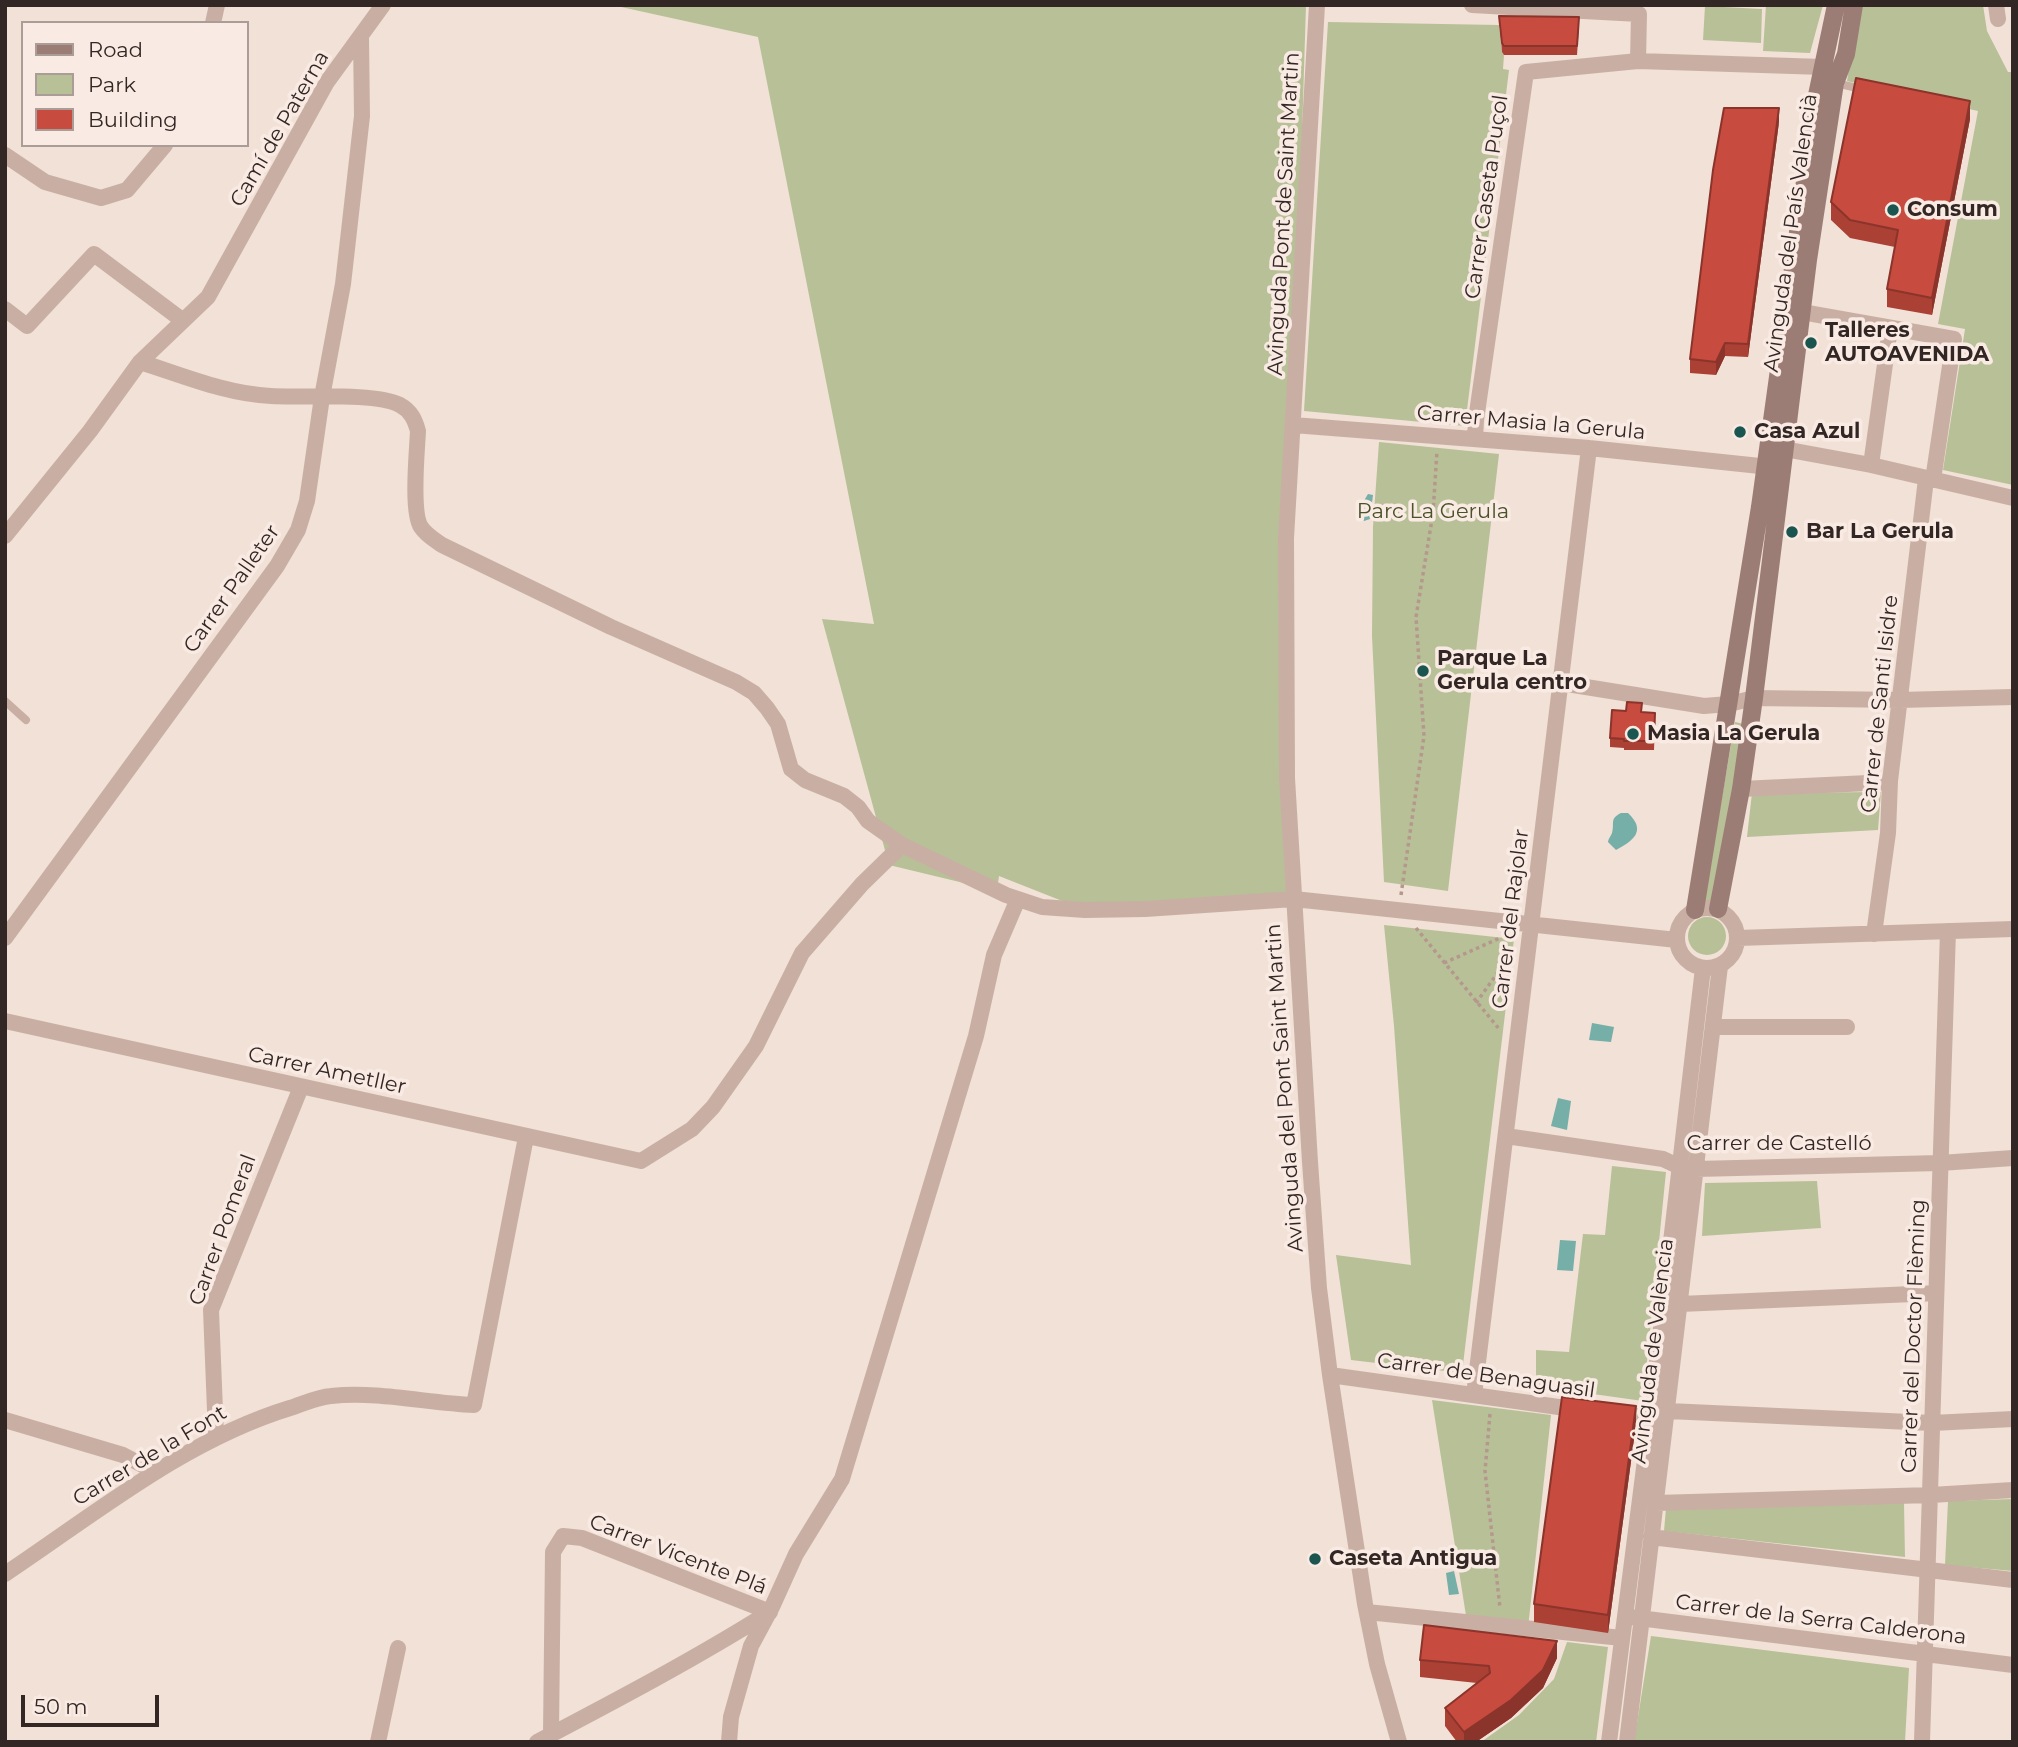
<!DOCTYPE html>
<html>
<head>
<meta charset="utf-8">
<style>
	body { margin:0 }
	#map { position:relative; width:2018px; height:1747px; overflow:hidden; background:#f1e1d7; font-family:Montserrat,sans-serif }
	canvas { display:block }
	.frame { position:absolute; inset:0; border:7px solid #332725; pointer-events:none }
	.legend { position:absolute; left:21px; top:21px; width:228px; height:126px; box-sizing:border-box; background:#f9ebe3; border:2px solid #aa9d97; margin:0; padding:9px 12px; list-style:none; font-size:21px; color:#332725 }
	.legend li { display:flex; align-items:center; gap:14px; height:35px }
	.legend b { width:35px; border:2px solid #aa9d97 }
	.scale { position:absolute; left:21px; top:1695px; width:138px; height:32px; box-sizing:border-box; border:4px solid #332725; border-top:0; padding-left:9px; font-size:21px; line-height:24px; white-space:nowrap; color:#332725; -webkit-text-stroke:5px #f9ebe3; paint-order:stroke }
</style>
</head>
<body>
<div id="map">
<canvas width="2018" height="1747"></canvas>
<div class="frame"></div>
<ul class="legend">
<li><b style="height:9px;background:#9c7d75"></b>Road</li>
<li><b style="height:19px;background:#b8c097"></b>Park</li>
<li><b style="height:19px;background:#c74b3e"></b>Building</li>
</ul>
<div class="scale">50 m</div>
</div>
<script>
const c = document.querySelector('canvas').getContext('2d');
c.lineJoin = 'round';
function fillPath(path, color) { c.fillStyle = color; c.fill(path, 'evenodd'); }
function stroke(path, color, width, dash) { c.strokeStyle = color; c.lineWidth = width; c.lineCap = dash ? 'butt' : 'round'; c.setLineDash(dash || []); c.stroke(path); }
function write(font, color, halo, rows, align = 'center') {
  c.font = font + ' Montserrat,sans-serif'; c.lineWidth = 7; c.setLineDash([]); c.textBaseline = 'middle'; c.strokeStyle = halo; c.fillStyle = color; for (const [text, x, y, turn = 0] of rows) {
    c.save(); c.translate(x, y); c.rotate((+turn || 0) * Math.PI / 180); c.textAlign = isNaN(turn) ? turn : align; if (halo) c.strokeText(text, 0, 0); c.fillText(text, 0, 0); c.restore();
  }
}
const green = new Path2D(`
	M612,5H1306L1293,425L1294,899L1085,910L999,876L997,891L889,865L822,619L874,624L758,37Z
	M1766,5H1823L1810,53L1763,51Z
	M1859,5H1983L1987,31L2008,72H2013V485L1943,470L1965,329L1938,324L1978,111L1847,81Z
	M1705,6L1762,9L1761,43L1703,40Z
	M1328,22L1499,25L1502,52L1504,55L1503,69L1509,70L1465,426L1304,411Z
	M1379,442L1499,454L1448,891L1384,882L1372,636L1373,527Z
	M1735,722L1744,724L1716,903L1704,900Z
	M1881,792L1878,830L1747,837L1752,793Z
	M1688 936a19 19 0 1 1 38 0a19 19 0 1 1-38 0Z
	M1384,925L1514,939L1462,1373L1351,1360L1336,1255L1411,1265L1394,1026Z
	M1612,1166L1666,1172L1643,1401L1536,1386V1350L1569,1352L1583,1234L1605,1235Z
	M1817,1181L1821,1228L1702,1236L1705,1183Z
	M1432,1400L1551,1415L1528,1628L1467,1622Z
	M2013,1499V1571L1945,1565L1948,1501Z
	M1904,1503L1905,1557L1664,1531L1666,1508Z
	M1651,1636L1909,1668L1905,1742H1634Z
	M1567,1642L1608,1647L1596,1742H1481L1519,1715L1554,1679Z`);
const water = new Path2D(`
	M1368,494L1373,495L1370,519L1364,521L1356,514Z
	M1621,813H1628C1647,831 1633,841 1616,850L1608,842C1608,839 1611,836 1612,833C1615,823 1609,819 1621,813Z
	M1592,1023L1614,1027L1611,1042L1589,1040Z
	M1558,1098L1571,1101L1567,1130L1551,1126Z
	M1560,1240L1576,1241L1573,1271L1557,1270Z
	M1454,1571L1459,1594L1449,1595L1446,1573Z`);
const path = new Path2D(`
	M1401,895L1424,736L1416,617L1433,513L1437,451
	M1416,928L1500,1030
	M1444,963L1500,938
	M1476,1003L1509,957
	M1490,1414L1485,1471L1500,1608`);
const lane = new Path2D(`
	M1835,83L1862,89
	M5,701L26,720`);
const street = new Path2D(`
	M1317,5L1286,538L1287,778L1310,1162L1319,1288L1330,1375L1365,1604L1377,1664L1399,1742
	M1472,5L1639,14L1638,61
	M1996,5L1998,19
	M213,23L217,5
	M5,155L45,182L101,198L127,190L165,145
	M5,309L27,326L94,254L182,320
	M1802,312L1954,339L1933,480
	M140,362C182,375 226,394 271,396C302,398 374,392 400,405C411,411 415,420 418,431C417,452 411,512 421,527C426,535 435,540 442,545L611,627L736,682L754,693L767,708L778,724L791,769L805,780L844,796L858,807L868,821L902,845L1006,895L1042,907L1085,910L1145,909L1294,899L1677,940
	M1293,425L1589,448L1779,468
	M1475,439L1476,420L1526,72L1638,61L1823,67
	M1784,449L1871,465L2013,498
	M1871,465L1890,328
	M5,536L90,431L140,362L208,297L327,82L383,5
	M1561,683L1704,706L1729,704L1754,698L1900,700L2013,697
	M1741,789L1890,782
	M1677 938a30 30 0 1 1 60 0a30 30 0 1 1-60 0Z
	M1874,934L1888,833L1890,781L1926,479
	M5,938L277,566L298,530L307,501L322,397L343,284L362,116L361,38
	M1738,938L2013,929
	M5,1021L641,1161L692,1129L713,1107L756,1046L802,953L862,884L902,845
	M1713,1027H1847
	M1506,1136L1663,1159L1680,1167L1696,1169L1940,1163L2013,1158
	M1680,1304L1936,1293
	M1330,1375L1580,1410
	M1474,1395L1589,448
	M1617,1415L1634,1417L1668,1411L1932,1423L2013,1419
	M5,1420L123,1455L156,1472
	M216,1436L211,1310L301,1087
	M1656,1503L1931,1495L2013,1490
	M1651,1537L2013,1580
	M5,1574C95,1514 185,1440 290,1408C303,1404 317,1397 331,1396C378,1391 427,1403 474,1405L526,1137
	M1367,1612L1622,1638
	M1631,1617L2013,1665
	M551,1734L553,1552L563,1536L582,1538L770,1612
	M378,1742L398,1648
	M537,1742C615,1701 693,1660 768,1613
	M729,1742L731,1717L751,1646L772,1607L796,1554L842,1479L976,1036L994,955L1018,899
	M1609,1742L1651,1413L1703,968
	M1627,1742L1720,966
	M1922,1742L1948,931`);
const secondary = new Path2D(`
	M1718,909L1741,789L1754,698L1808,260L1835,83L1846,54L1854,5
	M1695,910L1760,507L1817,95L1836,5`);
const wall = new Path2D(`
	M1499,16L1579,26L1577,55H1504L1502,52Z
	M1970,119L1932,315L1887,307V289L1895,247L1850,238L1831,220V202Z
	M1779,122L1748,357L1725,356L1716,375L1690,373V359Z
	M1642,712L1655,722L1654,750H1624V748L1610,747V738Z
	M1636,1424L1608,1633L1534,1622V1604Z
	M1557,1658L1543,1688L1511,1718L1476,1742H1457L1445,1726V1708L1477,1683L1420,1677V1660Z`);
const shadedWall = new Path2D(`
	M1970,101V119L1932,315V298Z
	M1779,108V122L1748,357V344Z
	M1725,343V356L1716,375V362Z
	M1636,1406V1424L1608,1633V1615Z
	M1557,1641V1658L1543,1688L1511,1718L1476,1742H1464V1732Z`);
const building = new Path2D(`
	M1499,16L1579,17L1577,46H1504L1502,43Z
	M1856,78L1970,101L1932,298L1887,289L1898,230L1850,220L1831,202Z
	M1724,108H1779L1748,344L1725,343L1716,362L1690,359L1713,170Z
	M1627,702L1642,703L1641,712L1655,713L1654,741H1624V739L1610,738L1612,710L1626,711Z
	M1562,1397L1636,1406L1608,1615L1534,1604Z
	M1424,1625L1557,1641L1543,1670L1511,1700L1464,1732L1445,1708L1490,1673L1489,1666L1420,1660Z`);
const markers = [
	[1893,210,7,"#1b5550"],
	[1811,343,7,"#1b5550"],
	[1740,432,7,"#1b5550"],
	[1792,532,7,"#1b5550"],
	[1423,671,7,"#1b5550"],
	[1633,734,7,"#1b5550"],
	[1315,1559,7,"#1b5550"]
];
const streetNames = [
	["Camí de Paterna",280,129,-60],
	["Carrer Caseta Puçol",1487,197,-82],
	["Avinguda Pont de Saint Martin",1284,214,-87],
	["Avinguda del País Valencià",1791,233,-82],
	["Carrer Masia la Gerula",1531,423,5],
	["Carrer Palleter",232,589,-55],
	["Carrer de Santi Isidre",1880,704,-84],
	["Carrer del Rajolar",1511,919,-83],
	["Carrer Ametller",327,1071,12],
	["Avinguda del Pont Saint Martin",1285,1088,-94],
	["Carrer de Castelló",1779,1144],
	["Carrer Pomeral",223,1230,-70],
	["Carrer del Doctor Flèming",1914,1336,-88],
	["Avinguda de València",1653,1351,-83],
	["Carrer de Benaguasil",1486,1376,8],
	["Carrer de la Font",150,1456,-31],
	["Carrer Vicente Plá",678,1555,21],
	["Carrer de la Serra Calderona",1821,1620,7]
];
const poiNames = [
	["Consum",1907,210],
	["Talleres",1825,331],
	["AUTOAVENIDA",1825,355],
	["Casa Azul",1754,432],
	["Bar La Gerula",1806,532],
	["Parque La",1437,659],
	["Gerula centro",1437,683],
	["Masia La Gerula",1647,734],
	["Caseta Antigua",1329,1559]
];
const parkNames = [
	["Parc La Gerula",1433,512]
];
fillPath(green, '#b8c097');
fillPath(water, '#76aea8');
stroke(path, '#b4988d', 3.5, [3.5, 3.5]);
stroke(lane, '#c9afa3', 8);
stroke(street, '#c9afa3', 16);
stroke(secondary, '#9c7d75', 18);
fillPath(wall, '#ab4035');
fillPath(shadedWall, '#8b342b');
fillPath(building, '#c74b3e');
stroke(building, '#8b342b', 2);
for (const [x, y, r, color] of markers) { const dot = new Path2D(); dot.arc(x, y, r, 0, 2 * Math.PI); c.fillStyle = color; c.fill(dot); stroke(dot, '#f9ebe3', 2.5); }
write('21px', '#332725', '#f9ebe3', streetNames);
write('bold 21px', '#332725', '#f9ebe3', poiNames, 'left');
write('21px', '#495229', '#f9ebe3', parkNames);
</script>
</body>
</html>
